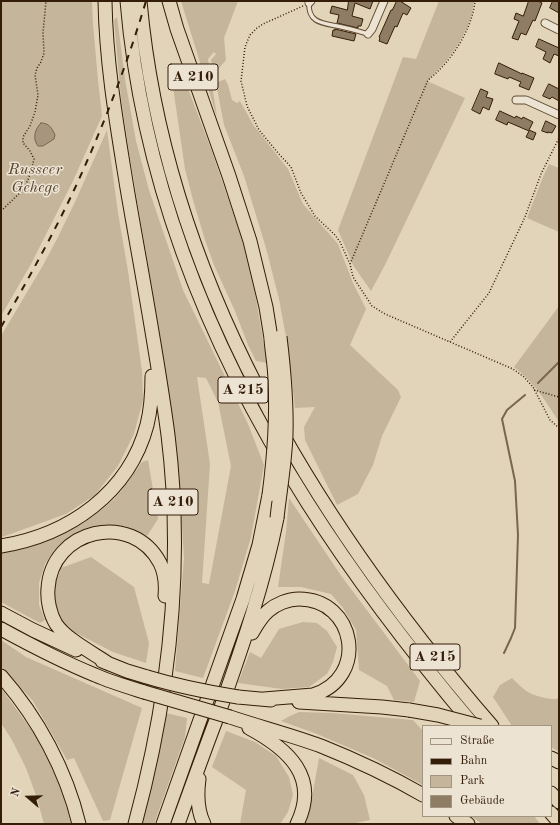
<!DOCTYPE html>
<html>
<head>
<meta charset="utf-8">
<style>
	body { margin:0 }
	#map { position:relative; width:560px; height:825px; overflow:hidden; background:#e2d4b9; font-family:"Old Standard TT",serif }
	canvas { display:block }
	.frame { position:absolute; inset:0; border:2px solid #341d08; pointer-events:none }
	.legend { position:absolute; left:422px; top:725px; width:130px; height:92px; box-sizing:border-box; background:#ece3d2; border:1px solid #a29481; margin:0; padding:5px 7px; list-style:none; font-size:12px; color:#341d08 }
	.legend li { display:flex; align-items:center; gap:8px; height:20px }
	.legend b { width:20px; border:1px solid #a29481 }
	.north { position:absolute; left:8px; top:777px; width:40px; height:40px; -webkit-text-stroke:3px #ece3d2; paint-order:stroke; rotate:290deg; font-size:11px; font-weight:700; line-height:16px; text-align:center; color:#341d08 }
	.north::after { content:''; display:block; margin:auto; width:14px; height:18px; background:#341d08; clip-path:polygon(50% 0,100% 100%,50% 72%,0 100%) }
</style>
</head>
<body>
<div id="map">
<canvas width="560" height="825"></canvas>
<div class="frame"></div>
<ul class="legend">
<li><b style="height:5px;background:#ece3d2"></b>Straße</li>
<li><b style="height:5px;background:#341d08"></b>Bahn</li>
<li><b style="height:11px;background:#c4b59b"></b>Park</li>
<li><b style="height:11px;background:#8e7c64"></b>Gebäude</li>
</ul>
<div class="north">N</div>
</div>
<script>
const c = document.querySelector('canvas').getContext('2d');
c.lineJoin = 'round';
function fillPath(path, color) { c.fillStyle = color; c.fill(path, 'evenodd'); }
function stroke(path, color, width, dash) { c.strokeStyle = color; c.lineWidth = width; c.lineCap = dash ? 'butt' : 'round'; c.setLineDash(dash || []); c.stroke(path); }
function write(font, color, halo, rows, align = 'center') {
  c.font = font + ' "Old Standard TT",serif'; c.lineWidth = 3; c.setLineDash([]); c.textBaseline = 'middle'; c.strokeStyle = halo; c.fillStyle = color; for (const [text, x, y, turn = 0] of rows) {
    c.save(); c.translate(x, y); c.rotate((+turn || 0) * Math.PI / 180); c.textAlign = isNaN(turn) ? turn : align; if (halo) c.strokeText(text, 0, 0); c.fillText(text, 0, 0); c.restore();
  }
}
const green = new Path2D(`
	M1,1H92L93,24L98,80L102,116L73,181L31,264L1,316Z
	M181,1H238L224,38L226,60L214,74L211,60L216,54L214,52L208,59L217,117Z
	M439,1H474C471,32 449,60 427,81L465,98L385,265L371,291L353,265L338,230L403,57L416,59Z
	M117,17L125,79L136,141L149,190L183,290L248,424L264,465L251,537L235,591L203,678L175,671L184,558L180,493L159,331L129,152L121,98L114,20ZM197,377L206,378L218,402L231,466L209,584L202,583L210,464Z
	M179,65L211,149L241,236L255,293L267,363L256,361L248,345L235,311L214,265L205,240L193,200L185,169L173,87L175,70Z
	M225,79L228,85L232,100L237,103L240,101L254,126L288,169L303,204L338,244L353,283L366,309L350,345L398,390L401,397L382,436L373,465L358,494L337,505L305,440L304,427L315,407L295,408L288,348L279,299L266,248L244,176L224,125L216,83Z
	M107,130L118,213L128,271L142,371L143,400L134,434L118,466L95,495L66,514L5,536L1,537V336L42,267L57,239L75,202Z
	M549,164L559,168V232L527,218L543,177Z
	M559,306V422C545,400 535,383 514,367Z
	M148,460L158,519L147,536L124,526H102L73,535L55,550L45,564L39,583V605L45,620L40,623L1,602V552C18,547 35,543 52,538C73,531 98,515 114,499C125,488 133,474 142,462Z
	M289,498L342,577L420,681L414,702L394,700L387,686L359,670L356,630L343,608L331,594L301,587H278L286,532Z
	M91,557L134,587L149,643L146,663L113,652L76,633L63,621L55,603V585L61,568Z
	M303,622L317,623L327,631L337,647L333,662L327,674L309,687L282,689L238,683L250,652L261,658L279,629Z
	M1,640L26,657L142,708L110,820L103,821L74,758L67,760L33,701L1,666Z
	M512,678C524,690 529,695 546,698C551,699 554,700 559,698V752L551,747V726H512L493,697L500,685Z
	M1,688L35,735L50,764L63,794L71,824H44L37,798L26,768L12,740L1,723Z
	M299,712L332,713L413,720L423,731V785L373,758L317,734L281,721L288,717Z
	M166,713L187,718L185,737L154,824H141Z
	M226,731L255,742L276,756L289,777L293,795L288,812L280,824H240L246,790L212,767Z
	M319,758L353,775L364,795L370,820L351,824H304L311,803Z
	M471,816H534L540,824H482Z`);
const water = new Path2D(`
	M41,123C49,123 52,128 55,135L54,139L43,146H38C32,138 35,129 41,123Z`);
const stream = new Path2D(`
	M538,383L559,362
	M504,653L511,638L515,628L518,535L515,481L502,419L507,410L525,395`);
const building = new Path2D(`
	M349,1H373L370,9L355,3L352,16L363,19L361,26H358V28L337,23L339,15L330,13L332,6L347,10Z
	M397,1H400L411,8L407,15L403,13L397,27L395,26L387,44L379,41L380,38L379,37L391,10H392Z
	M529,1H538L542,3L535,21L533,20L526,35L521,33L518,40L512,38L519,21L514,19L516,13L523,16Z
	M553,1H559V13L550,8Z
	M335,29L356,34L354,41L332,36L333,30H335Z
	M539,39L559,48V56L554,54L550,63L543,59L546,52L536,47Z
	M499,63L522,74V73L534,78L529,90L519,86L521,82L509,77L508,79L495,74Z
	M549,84L559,89V101L552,97L550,99L543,96Z
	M481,89L488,92L486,97L493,99L489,110L483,107L480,114L472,110Z
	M500,111L515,118L516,116L522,119L523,117L533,122L529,130L536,133L533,140L526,137L529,131L508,122L507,125L496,120Z
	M546,121L556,126L552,133L548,132V133L542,131Z`);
const path = new Path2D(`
	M303,6L263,24L257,28L250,35L245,47L241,81L247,106L259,130L278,153L291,167L301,193L315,216L335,235L340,242L350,264L353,277L372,306L385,314L513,369L524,377L533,387L550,420L559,428
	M1,211L24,189L31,172L34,159L30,151L23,143V137L30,126L35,112L38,95L35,75L37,68L41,62L44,53L43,33L46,1
	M350,264L428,80C451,62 472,30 475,1
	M450,342L489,293L525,217L541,174L559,138
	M534,390L559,397`);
const service = new Path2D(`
	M309,3C308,22 321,23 337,26C347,28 358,31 368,34`);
const minor = new Path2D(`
	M309,3L311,1
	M545,23L559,30
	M368,34L372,29L384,1
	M516,100H526L559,115`);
const motorway = new Path2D(`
	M105,1C106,64 117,126 127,188C141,270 157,352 168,435C184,565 169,698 135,824
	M127,1C142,181 211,351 307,502C357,581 414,655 474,726
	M140,1C165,278 314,520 492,726
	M169,1L177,29L229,176L250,241L266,307L271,338
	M1,546C69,535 129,493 147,425C151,409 152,393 152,376
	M1,613L33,630L76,650
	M1,629C32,646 63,662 95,675C111,682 128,687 144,692
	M252,633C256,626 261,617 268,611C276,604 288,599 299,599C356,599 369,678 313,695L264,699
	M102,661L127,671L147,677
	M109,664C93,653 66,639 56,624C50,614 47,600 48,589C51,529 132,510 160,563C165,573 166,585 165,596
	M1,676C38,718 66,770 79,824
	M238,697L271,700
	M299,702L382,707L409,710
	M230,717C260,727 291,735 321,746C356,760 390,776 423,795
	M249,728C288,749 320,777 297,824
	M551,758L559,762
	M199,779C197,794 197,810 204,824
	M551,793L559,802
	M551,813L559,822
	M456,816L468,824
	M163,824L243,599L259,545L269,495
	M178,824C192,785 206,746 221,707C243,645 264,583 277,518`);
const rail = new Path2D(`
	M1,327C27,281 53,235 75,188C103,127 127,65 146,1`);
const motorwayBridge = new Path2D(`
	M269,495C274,457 277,420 275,382C275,367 272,353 271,339
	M277,518C280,490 285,463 286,435C287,402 284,370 280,337
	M147,677C177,686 207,692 238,697
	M144,692L230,717
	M409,710L438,715L480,726`);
const shields = [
	[193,77,50],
	[243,390,50],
	[173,502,50],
	[435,657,50]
];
const shieldNames = [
	["A 210",193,77],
	["A 215",243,390],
	["A 210",173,502],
	["A 215",435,657]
];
const parkNames = [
	["Russeer",35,170],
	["Gehege",35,188]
];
fillPath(green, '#c4b59b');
fillPath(water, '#a7967d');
stroke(water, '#79664e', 1);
stroke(stream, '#79664e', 2);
fillPath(building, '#8e7c64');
stroke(building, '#341d08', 1);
stroke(service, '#604b34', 5.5);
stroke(minor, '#604b34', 9);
stroke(motorway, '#341d08', 15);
stroke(path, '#341d08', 1.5, [1, 2]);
stroke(service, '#ece3d2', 3.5);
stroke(minor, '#ece3d2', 7);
stroke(motorway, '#e2d4b9', 13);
stroke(rail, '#341d08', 2, [7, 7]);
stroke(motorwayBridge, '#341d08', 15, []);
stroke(motorwayBridge, '#e2d4b9', 13);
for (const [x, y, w] of shields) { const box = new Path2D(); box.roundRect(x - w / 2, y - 13, w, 26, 3); c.fillStyle = '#ece3d2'; c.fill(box); stroke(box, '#341d08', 1); }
write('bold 15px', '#341d08', null, shieldNames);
write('italic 16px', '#58432d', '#ece3d2', parkNames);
</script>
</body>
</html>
